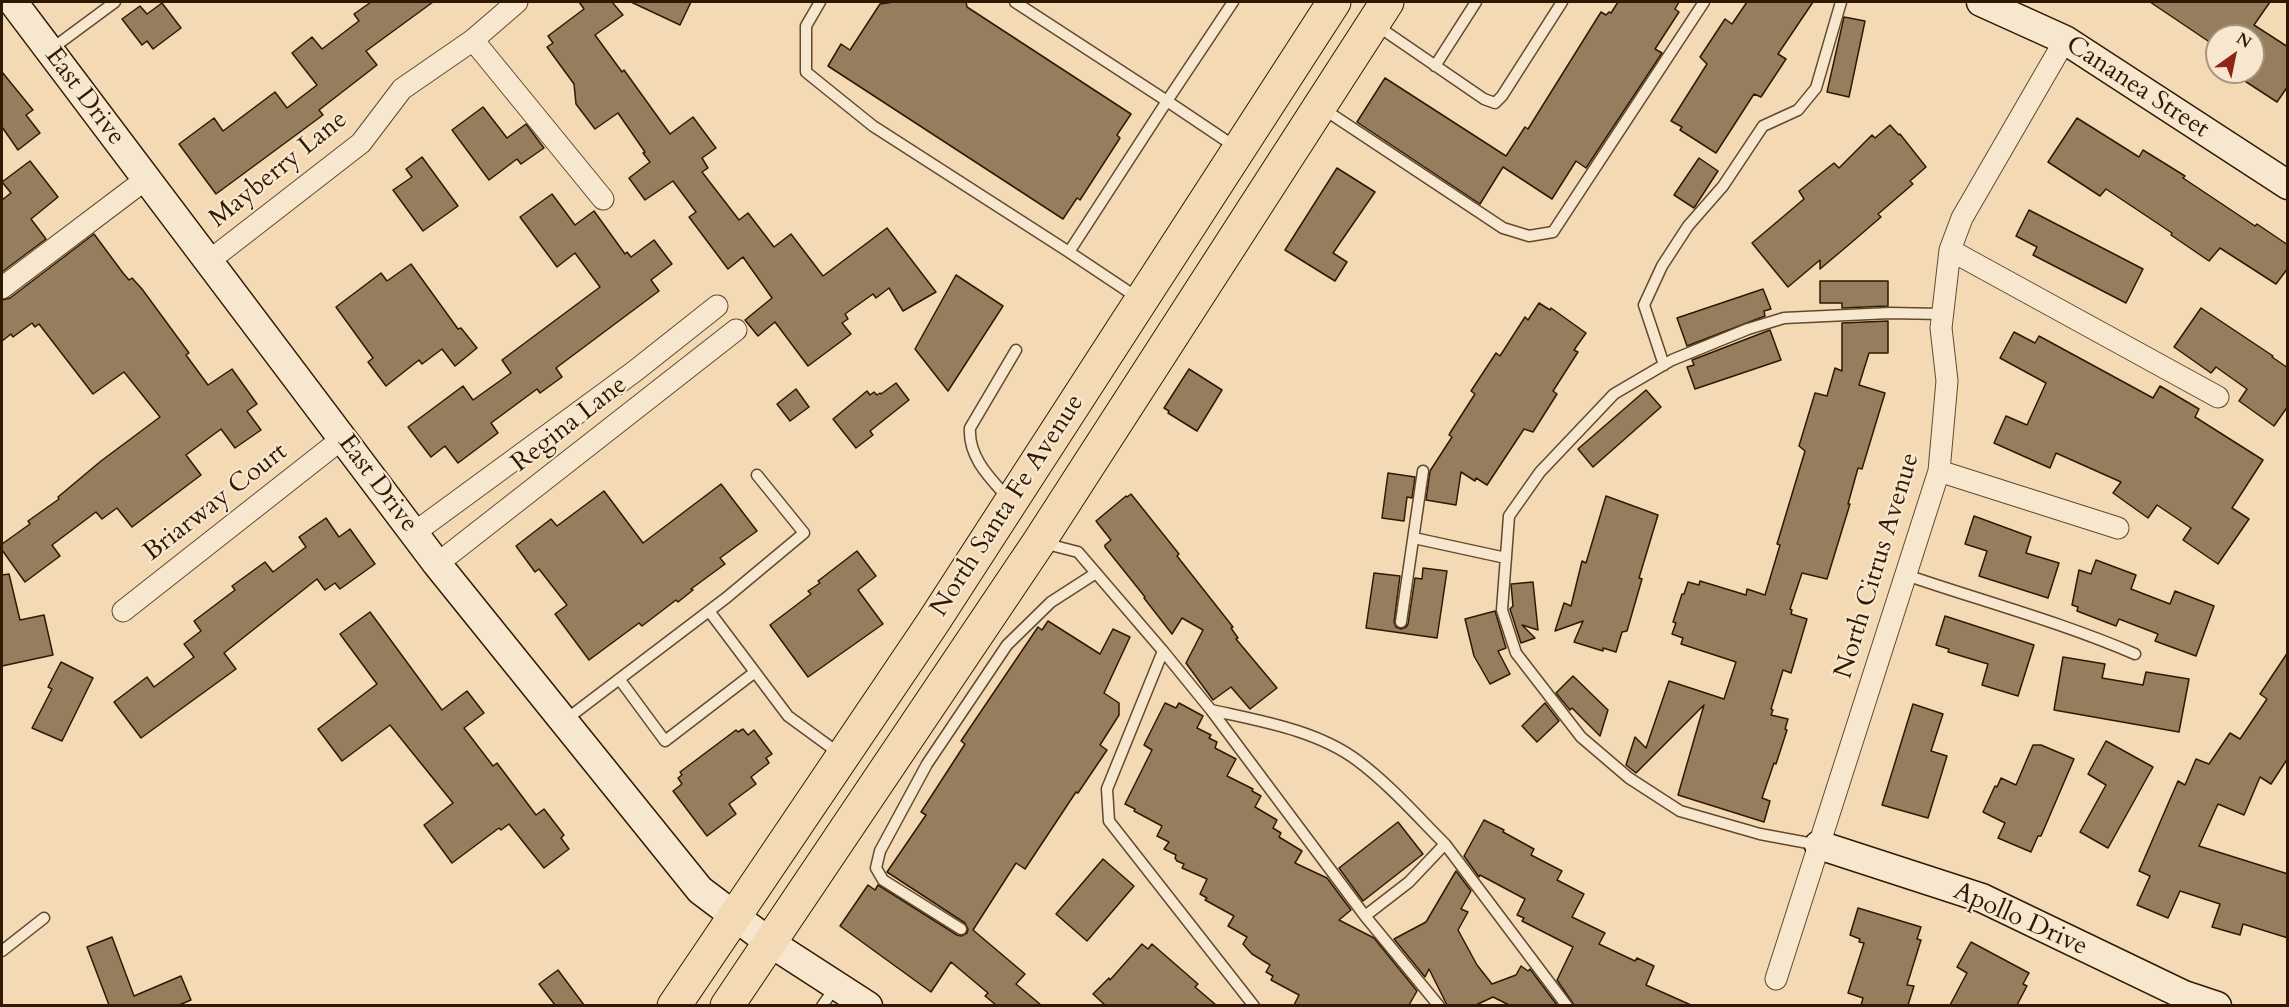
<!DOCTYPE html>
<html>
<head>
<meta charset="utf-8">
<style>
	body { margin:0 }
	#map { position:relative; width:2289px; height:1007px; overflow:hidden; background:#f3dab4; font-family:Cardo,serif }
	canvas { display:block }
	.frame { position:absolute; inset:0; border:3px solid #301901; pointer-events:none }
	.north { position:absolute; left:2205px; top:24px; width:60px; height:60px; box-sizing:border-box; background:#f7e7ce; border:2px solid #a7957c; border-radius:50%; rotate:33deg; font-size:16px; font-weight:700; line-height:24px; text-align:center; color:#301901 }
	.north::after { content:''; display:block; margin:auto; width:21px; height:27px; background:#8f2418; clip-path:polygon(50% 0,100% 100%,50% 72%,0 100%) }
</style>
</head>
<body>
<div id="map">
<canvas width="2289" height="1007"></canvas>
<div class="frame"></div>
<div class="north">N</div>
</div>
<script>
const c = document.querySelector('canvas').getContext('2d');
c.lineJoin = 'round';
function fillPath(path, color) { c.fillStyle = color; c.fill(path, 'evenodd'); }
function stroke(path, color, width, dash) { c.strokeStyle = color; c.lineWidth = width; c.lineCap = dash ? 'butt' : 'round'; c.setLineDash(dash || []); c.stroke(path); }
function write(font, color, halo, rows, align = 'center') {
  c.font = font + ' Cardo,serif'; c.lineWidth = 4.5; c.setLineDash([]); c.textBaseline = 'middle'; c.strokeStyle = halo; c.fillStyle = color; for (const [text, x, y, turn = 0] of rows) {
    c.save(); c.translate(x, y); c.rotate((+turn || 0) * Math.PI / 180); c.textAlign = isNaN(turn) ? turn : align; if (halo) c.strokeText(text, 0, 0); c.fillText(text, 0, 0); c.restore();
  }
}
const building = new Path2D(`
	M371,2H433L366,51L377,65L319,110L323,115L216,194L179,144L214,118L223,131L275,92L287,108L317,85L292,53L312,37L322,49L359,21L354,14Z
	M579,2H612L623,15L595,35L622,72L624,70L670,134L693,117L716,148L702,158L708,168L702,172L739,220L748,213L774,247L791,234L823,276L887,228L936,292L903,311L889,288L876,298L873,294L845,314L848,319L842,323L851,334L808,366L775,322L758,336L745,320L772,298L743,257L728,269L689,217L696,212L673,181L645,200L629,178L650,162L643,153L645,152L618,113L595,129L576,104L574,84L547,47L553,43L548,36L584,9Z
	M631,2H691L680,25Z
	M894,2H966L967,7L1131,114L1117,135L1120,138L1080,200L1077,198L1063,219L828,66L841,44L850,50L880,4Z
	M1618,2H1679L1675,9L1679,12L1655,49L1662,53L1586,168L1576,161L1552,199L1503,167L1480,204L1357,122L1385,78L1506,156L1525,127L1528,129L1601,12L1606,15L1609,12L1611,13Z
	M1747,2H1813L1778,54L1786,59L1761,97L1754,94L1716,153L1680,130L1682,127L1671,121L1707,64L1700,57L1725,19L1732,24Z
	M2150,2H2270L2254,25L2288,47V86L2277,102L2231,72H2253V36H2217V47Z
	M162,3L181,28L153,49L147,41L142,45L122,19L140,6L147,14Z
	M1844,17L1865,21L1849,97L1827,92Z
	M2,72L33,110L26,115L40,133L18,150L2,127Z
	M483,107L507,138L526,124L544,148L521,164L517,159L489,180L452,130Z
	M2077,118L2139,157L2143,150L2185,176L2183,178L2255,226L2257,224L2288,245V268L2276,284L2220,248L2209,261L2171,235L2172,233L2106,189L2100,196L2048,162Z
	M1890,125L1899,135L1900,134L1926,167L1910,181L1913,184L1878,214L1881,217L1852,242L1820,269V260L1788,287L1752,243L1804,199L1799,191L1834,163L1839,168L1872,135L1875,138Z
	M422,157L458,206L423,231L393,190L412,177L406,169Z
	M1699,158L1718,171L1694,208L1674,195Z
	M30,161L58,197L31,219L46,239L2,272V200L11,193L2,182Z
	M1337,168L1375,192L1333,253L1347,262L1335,281L1285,250Z
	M552,194L575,225L594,211L625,254L627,252L631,257L654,240L672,264L651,280L659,291L556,368L562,377L540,393L537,389L491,423L498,433L458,463L445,446L431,457L408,427L463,386L473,400L511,373L502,360L600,287L575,253L557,267L520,217Z
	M2029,210L2143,269L2126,303L2033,255L2037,247L2016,236Z
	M94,234L123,273L129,280L132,278L142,289L189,353L186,355L208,385L232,369L257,404L247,411L261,430L235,448L221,429L186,455L201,475L132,527L117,508L102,519L96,512L52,545L60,556L25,582L2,550V544L30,524L28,521L59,499L58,497L101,461L160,417L124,372L93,394L39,324L35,327L32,323L13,337L11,334L2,341V300L10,298Z
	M411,264L458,329L461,328L477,348L455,366L442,349L422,364L419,360L386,386L368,362L373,358L336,307L381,273L387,281Z
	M956,275L1003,306L948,391L915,349Z
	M1820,281H1888V306L1842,308V303H1820Z
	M1763,289L1771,309L1764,311L1765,316L1687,346L1677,318Z
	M1539,303L1550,310L1551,308L1586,333L1574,350L1578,352L1553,391L1557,394L1533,432L1524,429L1487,485L1476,478L1475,481L1461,472L1456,505L1426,500L1430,471L1452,437L1449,435L1450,433L1475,394L1471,391L1496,353L1500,356L1525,317L1528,320Z
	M2201,308L2273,356L2272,357L2288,368V406L2274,426L2239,401L2247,389L2216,367L2211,373L2174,347Z
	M1888,321V353H1869L1859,385L1885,393L1862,469L1858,468L1848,504H1850L1827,579L1802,573L1790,609L1792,610L1791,614L1807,619L1791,673L1783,670L1771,709L1773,710L1771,715L1788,719L1785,729L1787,730L1776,764L1774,763L1762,798L1770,801L1764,822L1678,795L1704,705L1636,773L1626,765L1635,737L1646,748L1669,681L1724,699L1736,662L1681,644L1683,638L1672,634L1676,623L1673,622L1682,594H1684L1688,582L1699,585L1700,581L1746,595L1747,589L1765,595L1780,545L1777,544L1805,451L1799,446L1815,393L1827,396L1835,368L1842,371V323Z
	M1770,330L1781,360L1695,389L1687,367L1694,365L1692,360Z
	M2014,332L2035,343L2039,336L2153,398L2160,386L2199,409L2195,417L2263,460L2232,508L2249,519L2218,564L2183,540L2191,528L2157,505L2148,518L2113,493L2121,482L2056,453L2050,468L1994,443L2006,416L2027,425L2046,383L2000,358Z
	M1189,369L1222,390L1197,431L1168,413L1169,411L1164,408Z
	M896,383L909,400L870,431L873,435L856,448L833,419L867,391L870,395L874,392L877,395L880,393L881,394Z
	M796,389L809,407L790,421L777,404Z
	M1646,390L1661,407L1593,467L1578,449Z
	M1388,473L1415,477L1412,498L1407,497L1404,521L1382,518Z
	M721,484L757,531L720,558L725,564L691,589L693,590L678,602L676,600L642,626L639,623L589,660L555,614L567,605L539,569L535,572L516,546L551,519L557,526L604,491L643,543Z
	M1131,494L1179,554L1177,556L1233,627L1231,628L1238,638L1236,639L1277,688L1250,709L1231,687L1213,700L1186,663L1203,630L1182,618L1172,634L1144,598L1145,597L1105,547V545L1111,540L1096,521L1126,496L1127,497Z
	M1606,496L1658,515L1639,578L1642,579L1627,631L1622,632L1616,652L1603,648V651L1574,642L1583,621L1555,631L1564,603L1571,606L1582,561L1586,563Z
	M1974,516L2031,537L2026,553L2059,563L2048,598L1979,576L1987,551L1965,544Z
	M326,518L339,537L350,529L375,564L340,589L335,583L325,590L317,579L224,653L236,669L141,738L114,702L147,677L154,687L194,657L184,644L201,631L194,621L235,590L232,586L265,562L273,572L306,547L299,537Z
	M857,551L876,576L858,590L883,624L808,677L770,625L811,594L808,591L820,583L818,581Z
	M2096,560L2136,575L2131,589L2170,604L2175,591L2214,606L2196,656L2155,641L2158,634L2119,619L2116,626L2077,611L2078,607L2072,605L2079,570L2091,574Z
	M1423,568L1447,571L1437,638L1366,628L1374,573L1400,576L1394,622L1396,627L1401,629L1406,627L1408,624L1415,578L1422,579Z
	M9,574L20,620L44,615L53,655L2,666V575Z
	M1533,582L1538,630L1522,625L1535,638L1521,643L1510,609L1513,606L1511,584Z
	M1495,611L1506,648L1498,651L1510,674L1490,684L1474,656L1465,619Z
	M370,612L442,710L467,691L484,713L464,728L493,766L497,763L536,815L544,809L564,835L561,838L569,849L544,868L509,824L501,830L499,828L452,863L424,825L453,803L390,725L342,761L318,729L377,684L340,634Z
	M1945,616L2034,645L2018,696L1982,685L1988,664L1948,652L1949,649L1936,645Z
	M1048,621L1100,654L1113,629L1130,637L1104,693L1119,703V715L1100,745L1107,750L1078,793L1076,792L1025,869L1016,863L973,930L1025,974L1016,984L1041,1005H996L985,996L988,993L951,962L931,992L840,926L868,885L875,890L878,885L957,935L961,936L967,933L968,929L965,923L887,872L926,815L921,812L965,744L961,741L1038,627L1042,630Z
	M2288,652V758L2271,784L2260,777L2244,815L2218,804L2199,846L2288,874V938L2243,924L2240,935L2212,927L2220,904L2180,891L2168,918L2137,905L2150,876L2139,871L2178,781L2185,785L2196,759L2209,764L2230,733L2240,739L2267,699L2260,694Z
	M2063,657L2105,664L2102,678L2143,685L2146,672L2189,679L2179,732L2054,710Z
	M61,662L93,678L62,741L32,728L52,689L48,687Z
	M1573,676L1608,710L1600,736L1572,708L1570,710L1556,693Z
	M1165,703L1176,708L1179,703L1203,716L1197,728L1211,735L1209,738L1217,742L1215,748L1236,759L1227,776L1253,789L1252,791L1261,796L1255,807L1277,820L1273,828L1281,833L1279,837L1302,851L1295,863L1327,878L1351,910L1339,920L1374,938L1417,991L1409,1005H1294L1299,995L1271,980L1273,976L1266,972L1270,965L1252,954L1243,944L1247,937L1228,926L1234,916L1205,900L1207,898L1200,894L1207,879L1182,868L1184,864L1177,861L1175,858L1176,855L1164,849L1169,842L1157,836L1162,826L1134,811L1135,809L1125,804L1152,750L1144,745Z
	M1545,703L1559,721L1537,742L1522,726Z
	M1913,704L1943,714L1931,751L1947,756L1928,818L1882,805Z
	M743,729L748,735L754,730L772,754L766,758L769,763L751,777L756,784L729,804L736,814L707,836L673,791L682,784L678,778L682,775L680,772L736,730L738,732Z
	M2106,741L2153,767L2108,848L2080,832L2106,785L2088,774Z
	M2033,745H2041L2074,759L2041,836H2038L2031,852L1998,838L2005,823L1983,812L1995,786L1997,787L2001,778L2016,785Z
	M1484,820L1504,830L1503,832L1534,849L1531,855L1562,871L1557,880L1584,894L1572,917L1605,933L1599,944L1635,961L1637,958L1654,966L1646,985L1691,1005H1574L1557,980L1573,947L1522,921L1524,918L1517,915L1525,899L1480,875L1479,877L1464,856Z
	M1398,822L1423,854L1363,901L1339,868Z
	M1103,859L1134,886L1087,941L1056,914Z
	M1456,871L1471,891L1461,909L1468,912L1458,930L1477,965L1492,984L1516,975L1521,966L1528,971L1530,969L1557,1005H1509L1493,997L1476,1005H1447L1429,969L1425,977L1394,939L1426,922Z
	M1858,908L1921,927L1917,939L1921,940L1907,985L1914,986L1908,1005H1861L1863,998L1848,993L1864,943L1859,942L1860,939L1850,935Z
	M112,937L134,996L181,976L191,1000L179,1005H109L87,947Z
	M1971,942L2029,973L2023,984L2027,986L2017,1005H1950L1967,973L1957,967Z
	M1142,944L1148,949L1152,944L1198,984L1195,987L1216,1005H1105L1093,994L1109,978L1110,980Z
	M558,970L584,1005H555L539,984Z`);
const lane = new Path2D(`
	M820,2L806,26V72L873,126L1069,252
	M1015,2L1167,101L1069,252L1138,298
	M1233,2L1167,101L1237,148
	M1376,25L1484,99L1495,103L1502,96L1562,2
	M50,50L115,2
	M1435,66L1476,2
	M1322,108L1503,228L1529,236L1553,232L1704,2
	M1664,365L1644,305L1662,266L1688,226L1723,186L1763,126L1798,110L1816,88L1841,2
	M1008,498C990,478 968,457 970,428L1016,350
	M1414,538L1506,558
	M1043,543L1078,552L1163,651L1211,710L1365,916
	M1906,575C1982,601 2061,622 2135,654
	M709,611L788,716L840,754
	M1401,622L1423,471
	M1163,651L1107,789L1109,821L1254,1006
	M620,680L665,741L755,672
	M1211,710C1260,721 1317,730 1358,761C1390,785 1417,816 1445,844
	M564,721L726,598L804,533L757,475
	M1819,845L1760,834L1680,811L1629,778L1581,737L1516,653L1502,610L1509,516L1540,472L1614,394L1672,360L1748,329L1784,318L1890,313L1942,314
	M961,929L883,880L876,868L880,851L927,764L1007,645L1051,602L1096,573
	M2,951L44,918
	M822,1006L836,986
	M1439,1006L1365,916L1409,882L1445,844L1567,1006`);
const street = new Path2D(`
	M473,40L603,199
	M1950,250L2218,397
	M209,261L361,143L402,89L473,40L517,2
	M2,288L146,179
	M1939,471L2118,528
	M414,533L635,371L717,306
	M437,564L736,330
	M123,611L343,438
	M1776,979L1939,471L1947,381L1941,328L1950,250L1962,218L2065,40`);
const secondary = new Path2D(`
	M13,2L437,564L700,890L769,942L868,1006
	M1981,2L2065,40L2288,185
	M1819,845L1982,898L2184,995L2217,1006`);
const primary = new Path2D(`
	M674,1006L932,624L1334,2
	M727,1006L1039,542L1387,2`);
const streetNames = [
	["Cananea Street",2137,88,33],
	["East Drive",84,97,53],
	["Mayberry Lane",279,170,-39],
	["Regina Lane",570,425,-38],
	["East Drive",377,484,53],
	["Briarway Court",216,503,-38],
	["North Santa Fe Avenue",1008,506,-57],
	["North Citrus Avenue",1878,566,-73],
	["Apollo Drive",2020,920,24]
];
fillPath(building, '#957d5e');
stroke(building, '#301901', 1.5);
stroke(lane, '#61492e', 13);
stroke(street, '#61492e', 23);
stroke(secondary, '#301901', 31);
stroke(primary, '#301901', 35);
stroke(lane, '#f7e7ce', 10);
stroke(street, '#f7e7ce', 21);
stroke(secondary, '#f7e7ce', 28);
stroke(primary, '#f3dab4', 33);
write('26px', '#301901', '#f7e7ce', streetNames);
</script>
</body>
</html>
